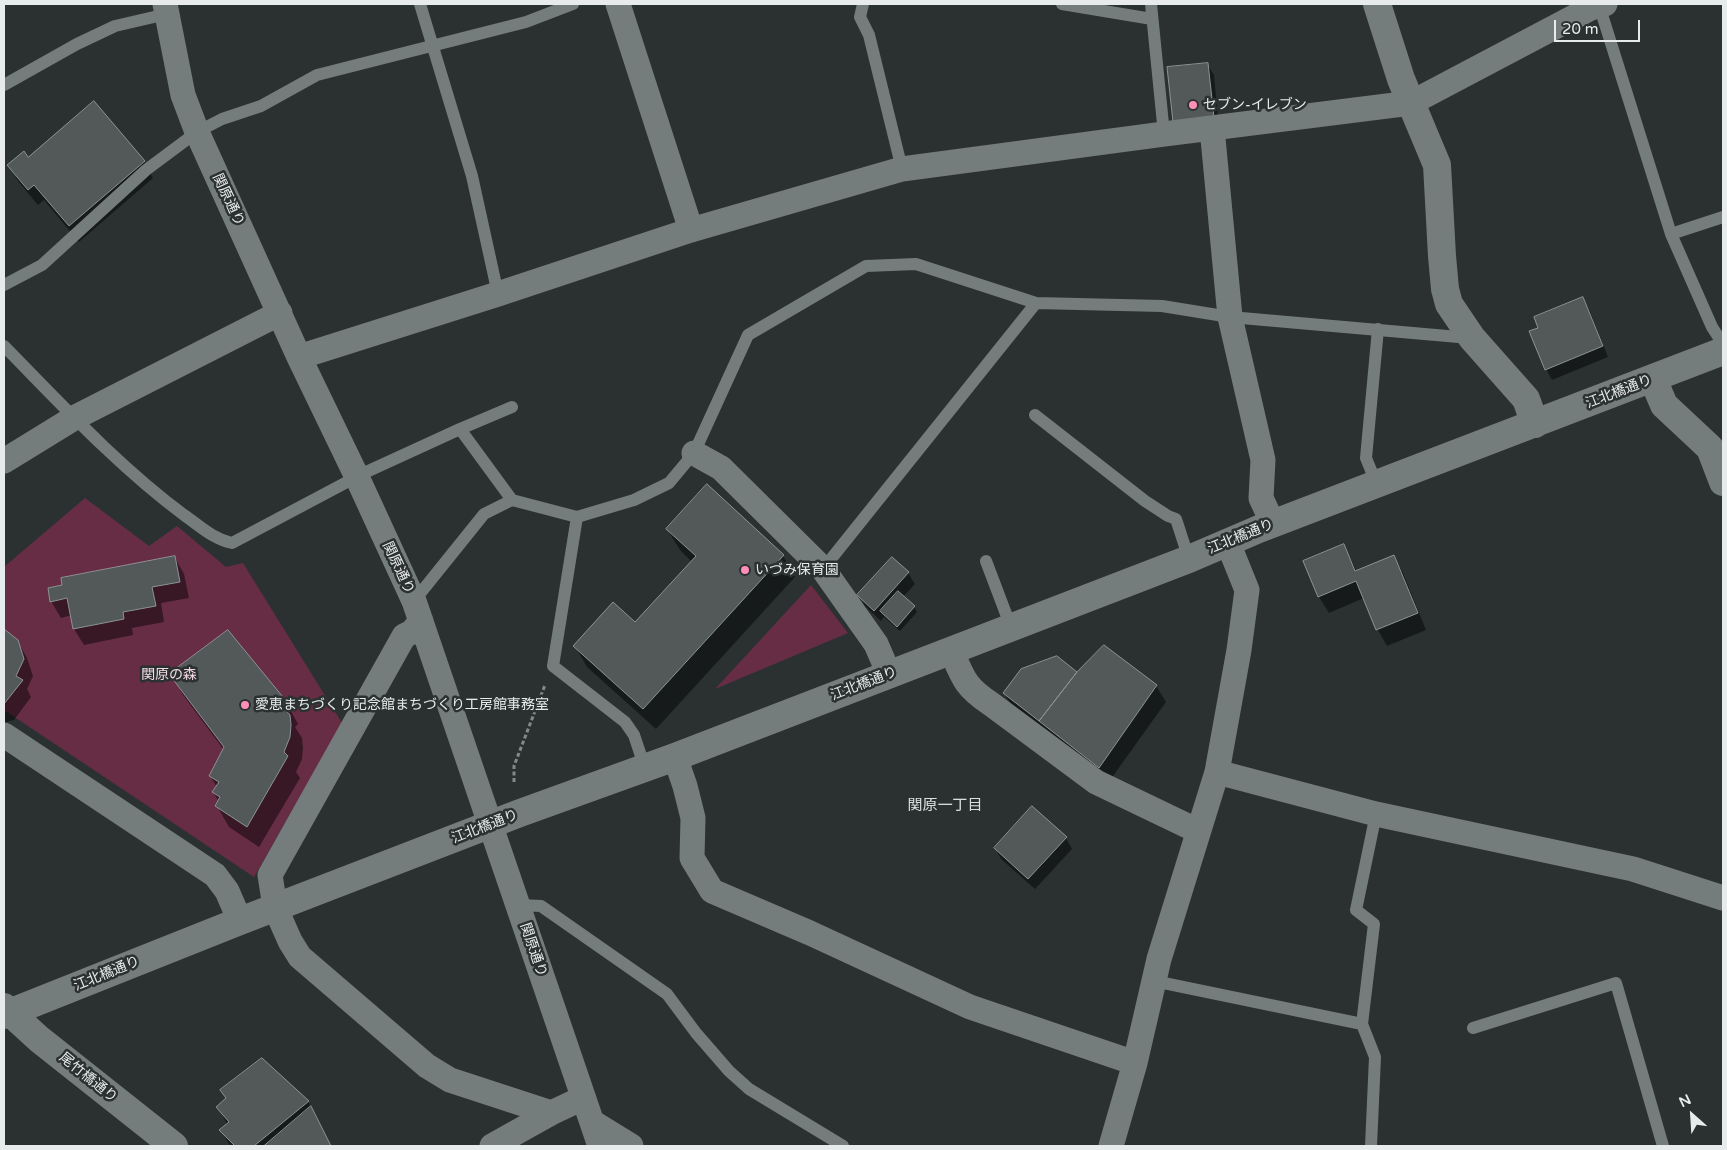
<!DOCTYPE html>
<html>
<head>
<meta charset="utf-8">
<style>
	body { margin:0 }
	#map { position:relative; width:1727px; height:1150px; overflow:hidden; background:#2b3131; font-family:"Varela Round",sans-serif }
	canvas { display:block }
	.frame { position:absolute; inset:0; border:5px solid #e8ebec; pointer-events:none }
	.north { position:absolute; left:1667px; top:1090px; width:50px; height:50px; -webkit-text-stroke:4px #2b3131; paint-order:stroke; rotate:334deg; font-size:14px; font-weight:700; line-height:20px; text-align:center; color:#e8ebec }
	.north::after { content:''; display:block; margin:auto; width:18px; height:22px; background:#e8ebec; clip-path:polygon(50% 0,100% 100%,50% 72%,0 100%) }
	.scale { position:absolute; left:1554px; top:20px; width:86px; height:22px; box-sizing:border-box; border:2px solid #e8ebec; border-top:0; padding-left:6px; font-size:15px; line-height:18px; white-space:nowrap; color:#e8ebec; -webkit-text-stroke:4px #2b3131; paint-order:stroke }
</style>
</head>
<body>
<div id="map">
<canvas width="1727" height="1150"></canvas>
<div class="frame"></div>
<div class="north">N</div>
<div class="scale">20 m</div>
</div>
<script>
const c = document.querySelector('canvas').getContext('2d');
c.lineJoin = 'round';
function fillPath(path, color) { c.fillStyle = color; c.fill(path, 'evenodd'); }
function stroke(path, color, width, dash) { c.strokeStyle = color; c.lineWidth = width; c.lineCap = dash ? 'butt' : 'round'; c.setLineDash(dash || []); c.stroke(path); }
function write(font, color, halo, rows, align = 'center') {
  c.font = font + ' "Varela Round","Noto Sans JP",sans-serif'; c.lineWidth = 5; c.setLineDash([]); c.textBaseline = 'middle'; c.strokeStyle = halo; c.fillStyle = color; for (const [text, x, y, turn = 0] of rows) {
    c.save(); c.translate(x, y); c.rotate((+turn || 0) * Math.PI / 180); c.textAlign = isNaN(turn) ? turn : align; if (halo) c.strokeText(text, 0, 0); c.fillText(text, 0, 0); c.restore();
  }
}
const green = new Path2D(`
	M85,498L149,546L177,526L226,567L243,563L342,723L254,877L4,710V567Z
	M811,585L848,633L715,689Z`);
const shadow = new Path2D(`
	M1207,64L1214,75L1219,128L1168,68Z
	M144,162L153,178L79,242L44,200L38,205L18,181L9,165Z
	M1582,299L1589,309L1608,357L1552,380L1546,369L1540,329Z
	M667,529L783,556L795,577L656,729L587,667L575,646L635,624L692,562L680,550Z
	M1344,546L1357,572L1394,557L1403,573L1426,630L1387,646L1378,630L1364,598L1329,613L1319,597L1305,562Z
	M175,558L184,574L189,598L161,603L164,622L132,628L133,635L84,645L74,629L72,615L61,618L51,601Z
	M892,559L908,573L915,584L903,597L914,607L917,612L900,631L884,617L881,621L865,606L859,595Z
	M4,630L17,641L27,658L33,676L27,689L31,697L14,720L6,722L4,720Z
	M171,674L286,702L298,724L295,727L302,738L303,748L302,759L296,772L300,778L259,847L229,827L217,806L219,802L213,792L217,787L210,776L224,750L183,695Z
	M1156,686L1166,702L1108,783L1011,704L1004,693Z
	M1066,838L1072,849L1035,889L1001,859L995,848Z
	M308,1101L330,1146H230L221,1130L227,1124L218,1107Z`);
const building = new Path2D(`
	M1208,63L1214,117L1173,122L1167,67Z
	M94,101L145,161L69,226L34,185L28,190L7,165L24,151L28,157Z
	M1583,297L1603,346L1545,370L1529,331L1538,328L1534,317Z
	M707,484L784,555L643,709L573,646L613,602L635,622L696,556L666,529Z
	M1344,544L1355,571L1394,555L1418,613L1376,630L1356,581L1318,597L1303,561Z
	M175,556L180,582L152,587L156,606L123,612L124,619L73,629L67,598L50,602L48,588L62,585L61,578Z
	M892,557L909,572L874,611L857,595Z
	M898,591L915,606L897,627L880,611Z
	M4,629L18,640L24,659L16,676L23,680L4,704Z
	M228,630L287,702L282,706L290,715L291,725L290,737L284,752L288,756L247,827L215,806L220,797L212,792L219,782L209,776L224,747L169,674Z
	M1104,645L1157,685L1099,768L1039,721L1077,672Z
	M1057,656L1077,672L1039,721L1003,693L1021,669Z
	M1032,806L1067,837L1028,879L994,848Z
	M262,1058L309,1101L254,1146H235L219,1130L229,1122L216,1107L226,1098L220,1090Z
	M311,1106L331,1146H264Z`);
const path = new Path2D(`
	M514,782V766L545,685`);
const service = new Path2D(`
	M420,4L472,176L498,294
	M863,4L860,17L869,35L902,169
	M1062,4L1152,19
	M1151,4L1164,134
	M1599,5L1671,234L1712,327L1723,344
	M4,85L77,44L115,26L167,14
	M1671,234L1723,217
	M4,285L42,265L146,170L197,132L222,119L261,106L317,75L526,22L573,4
	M4,346C61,404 118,466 184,515C200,526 213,539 232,543L364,473L460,429L512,407
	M1035,415L1145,501L1168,516L1176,519L1189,559
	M460,429L512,500L577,517
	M1377,485L1366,458L1378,329
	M986,561L1011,627
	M823,569L1036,303
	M414,601L484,514L512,500
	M645,768L634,735L625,722L553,666L577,517L634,500L669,483L694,453L748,335L866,266L916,264L1036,303L1162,306L1230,317L1470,338
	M518,905L541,906L667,994L696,1033L729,1071L749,1089L843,1146
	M1154,981L1362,1024
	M1473,1028L1616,983L1663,1146
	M1371,1146L1375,1057L1362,1024L1374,924L1356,910L1376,814`);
const minor = new Path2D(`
	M165,4L183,95L197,132L299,357L357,477L414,601L600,1146
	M618,4L691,230
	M1212,128L1230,317L1263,460L1261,498L1273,524
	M299,357L498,294L691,230L902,169L1164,134L1411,103L1591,8L1605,4
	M694,453L721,468L823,569L876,644L889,674
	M4,461L74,418L280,313
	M421,621L412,632L404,636L270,875L275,907L290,941L300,957L427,1066L450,1080L551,1113L583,1098
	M951,650C963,678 965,687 991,704L1096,782L1198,831
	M4,735L215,875L227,891L240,921
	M675,757L685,786L693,818L692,858L712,891L810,933L970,1007L1135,1063
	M1217,772L1376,814L1633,869L1723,898
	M592,1122L631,1146
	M492,1146L551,1113
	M1111,1146L1135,1063L1159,959L1217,772L1239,650L1247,590L1228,543`);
const tertiary = new Path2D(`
	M1377,4L1401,79L1437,165L1442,256L1445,289L1449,304L1472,338L1526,399L1535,424
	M1653,379L1664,405L1710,448L1723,482`);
const secondary = new Path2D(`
	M4,1007L39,1039L174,1146
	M4,1015L240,921L520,813L675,757L1189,559L1259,529L1723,351`);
const markers = [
	[1193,105,5,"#ff8eb9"],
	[745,570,5,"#ff8eb9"],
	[245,705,5,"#ff8eb9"]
];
const poiNames = [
	["セブン-イレブン",1203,105],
	["いづみ保育園",755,570],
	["愛恵まちづくり記念館まちづくり工房館事務室",255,705]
];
const streetNames = [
	["関原通り",228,200,65],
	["江北橋通り",1619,392,-21],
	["江北橋通り",1241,537,-22],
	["関原通り",398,568,65],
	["江北橋通り",864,684,-21],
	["江北橋通り",485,827,-21],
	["関原通り",533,950,71],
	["江北橋通り",107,974,-22],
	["尾竹橋通り",88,1078,39]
];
const parkNames = [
	["関原の森",169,675]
];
const neighbourhoodNames = [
	["関原一丁目",945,806]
];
fillPath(green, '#672d44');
fillPath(shadow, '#0007');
fillPath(building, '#535959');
stroke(building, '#8c9393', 1);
stroke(path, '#838888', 3, [4, 2.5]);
stroke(service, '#757c7c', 12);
stroke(minor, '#757c7c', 25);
stroke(tertiary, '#757c7c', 28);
stroke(secondary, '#757c7c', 28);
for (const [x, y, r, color] of markers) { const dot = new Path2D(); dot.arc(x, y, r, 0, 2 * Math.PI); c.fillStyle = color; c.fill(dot); stroke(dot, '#2b3131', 2); }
write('14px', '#e8ebec', '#2b3131', poiNames, 'left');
write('14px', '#e8ebec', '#2b3131', streetNames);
write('14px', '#f4dae2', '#2b3131', parkNames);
write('15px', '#d9e0e0', '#2b3131', neighbourhoodNames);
</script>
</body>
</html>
